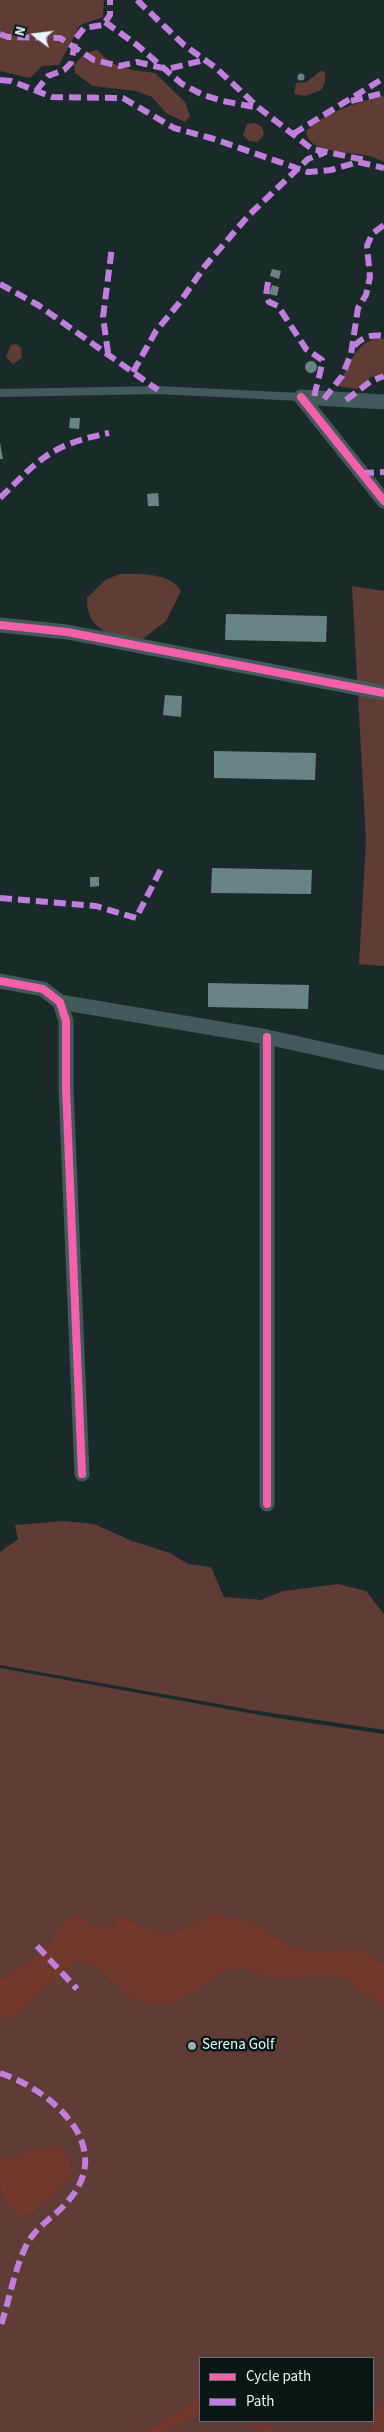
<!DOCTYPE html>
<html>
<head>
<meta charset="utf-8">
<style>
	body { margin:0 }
	#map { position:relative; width:384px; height:2432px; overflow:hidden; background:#1a2a2a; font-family:"Source Sans 3",sans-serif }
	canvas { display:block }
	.legend { position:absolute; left:199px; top:2357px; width:175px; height:65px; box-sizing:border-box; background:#0a1616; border:1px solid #627070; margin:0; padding:6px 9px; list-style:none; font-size:15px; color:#e7f7f7 }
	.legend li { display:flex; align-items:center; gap:10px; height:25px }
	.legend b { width:25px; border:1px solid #627070 }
	.north { position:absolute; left:10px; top:10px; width:50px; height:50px; -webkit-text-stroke:4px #0a1616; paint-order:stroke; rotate:285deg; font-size:14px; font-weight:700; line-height:20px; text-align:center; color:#e7f7f7 }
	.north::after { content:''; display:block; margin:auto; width:18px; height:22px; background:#e7f7f7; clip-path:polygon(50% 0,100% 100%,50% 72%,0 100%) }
</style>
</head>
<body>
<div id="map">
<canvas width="384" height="2432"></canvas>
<ul class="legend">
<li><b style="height:6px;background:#f560ab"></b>Cycle path</li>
<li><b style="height:6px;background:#c07fdc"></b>Path</li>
</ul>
<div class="north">N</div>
</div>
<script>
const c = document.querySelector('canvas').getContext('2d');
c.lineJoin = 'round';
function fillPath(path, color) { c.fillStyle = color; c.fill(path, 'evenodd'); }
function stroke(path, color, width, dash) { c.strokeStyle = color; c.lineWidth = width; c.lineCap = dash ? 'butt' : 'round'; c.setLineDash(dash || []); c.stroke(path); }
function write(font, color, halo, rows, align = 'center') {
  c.font = font + ' "Source Sans 3",sans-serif'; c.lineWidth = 5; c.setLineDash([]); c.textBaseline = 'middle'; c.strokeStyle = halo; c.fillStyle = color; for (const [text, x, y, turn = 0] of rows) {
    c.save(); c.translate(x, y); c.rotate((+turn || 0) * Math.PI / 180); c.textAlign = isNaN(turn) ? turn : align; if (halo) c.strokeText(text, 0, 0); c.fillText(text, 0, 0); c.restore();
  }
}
const green = new Path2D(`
	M0,0H104L103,17L80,25L59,65L42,66L30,78L0,71Z
	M97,50L111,63L132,70L155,73L185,102L190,116L185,122L166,113L152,97L136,91L93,86L75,73L74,65L85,53Z
	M321,71L325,72V82L321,90L305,96L294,94L296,83L306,82Z
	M384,96V162C379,160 374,157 369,156C352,152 306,153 306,131C328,111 355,103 384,96Z
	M255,123L262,127L264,134L258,142L249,141L243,135L247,124Z
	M377,338L384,339V373L371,377L357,389L337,386C352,365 351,346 377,338Z
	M16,344L21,348L22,358L13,364L6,357L11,345Z
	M120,574C138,574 170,572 181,591L166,621L136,644C111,635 86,630 87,598L105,580Z
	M352,586L384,591V966L359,964L366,841Z
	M63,1521L94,1524L132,1541L170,1553L188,1564L211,1567L224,1597L261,1600L283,1591L338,1584L366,1591L384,1614V1730L252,1710L0,1665V1552L18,1539L15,1525Z
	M0,1668L271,1717L384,1734V2432H0ZM200,2358H373V2421H200Z`);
const water = new Path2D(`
	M215,1913L250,1922L290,1945L314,1953L355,1948L384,1963V2007L345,1979L326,1975L278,1980L243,1967L222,1972L189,1996L158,2007L130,1997L98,1968L80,1961L58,1975L22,2011L0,2021V1979L29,1962L53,1941L57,1929L74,1914L88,1923L111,1929L118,1917C133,1919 142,1927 155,1931C174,1937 198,1921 215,1913Z
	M43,2146H59L68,2157L72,2176C57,2190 40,2211 22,2218C0,2198 0,2192 0,2160L20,2156Z
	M200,2398V2413L163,2432H135L154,2426Z
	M384,2398V2432H371L373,2415Z
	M246,2421C260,2421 267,2422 278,2432H263Z`);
const building = new Path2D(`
	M297.5 77a3.5 3.5 0 1 1 7 0a3.5 3.5 0 1 1-7 0Z
	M272,269L281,271L279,279L270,276Z
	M272,285L279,287L277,296L269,294Z
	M305 367a6 6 0 1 1 12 0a6 6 0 1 1-12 0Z
	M70,418H80L79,429L69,428Z
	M0,442L3,459H0Z
	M158,493L159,506H148L147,494Z
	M226,614L327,616L326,642L225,640Z
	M165,695L182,696L181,717L163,715Z
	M214,751L316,753L315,780L214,778Z
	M212,868L312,870L311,894L211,893Z
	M90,877H99V886L90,887Z
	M208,983L309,985L308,1009L208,1007Z`);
const service = new Path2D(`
	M0,393L158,390L301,397`);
const minor = new Path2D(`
	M301,397L384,501
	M301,397L384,402
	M0,625L67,632L384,693
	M0,981L43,989L60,1002L66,1021V1088L82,1474
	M60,1002L267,1037L384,1063
	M267,1504V1037`);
const quiet = new Path2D(`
	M137,0L184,45L216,68L259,108L312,149L365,160
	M105,22L137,45L182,84L203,95L223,101L259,108
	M0,34L8,37L60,38L94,60L119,66L137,62L167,69L205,60
	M0,80L11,81L52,97L123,98L174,128L214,139L308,172L331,170L358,162L384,168
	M36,91L48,76L64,70L71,63L76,38L84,28L103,25L110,15V0
	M351,101L384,93
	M293,134L384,78
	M268,282L266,295L269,302L278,306L306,349L322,360C323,365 315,390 314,398
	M0,284L38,305L158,390
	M354,346C362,337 372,334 384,336
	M108,353L103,317L112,247
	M133,372L156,331L180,302L205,266L249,215L308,159L324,153
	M324,399L342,376L351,354L358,308L366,295L370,277L367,246L372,234L384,225
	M346,400L371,381L384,376
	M362,473L384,472
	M0,498C41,458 50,445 109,433
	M0,898L96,906L136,918L161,869
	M37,1946L77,1989
	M0,2073C51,2090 117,2146 68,2201C54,2218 34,2227 25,2248C13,2274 9,2302 0,2328`);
const cycleway = new Path2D(`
	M301,397L384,501
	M0,625L67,632L384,693
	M0,981L43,989L60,1002L66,1021V1088L82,1474
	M267,1504V1037`);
const markers = [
	[192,2046,5,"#9fafaf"]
];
const poiNames = [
	["Serena Golf",202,2046]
];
fillPath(green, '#5f3d36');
fillPath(water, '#72382e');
fillPath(building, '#698484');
stroke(service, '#425a5a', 8);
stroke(minor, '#425a5a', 15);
stroke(quiet, '#c07fdc', 6, [12, 6]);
stroke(cycleway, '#f560ab', 8);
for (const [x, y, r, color] of markers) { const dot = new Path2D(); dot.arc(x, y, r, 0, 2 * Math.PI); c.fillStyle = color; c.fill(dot); stroke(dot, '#0a1616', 2); }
write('15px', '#e7f7f7', '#0a1616', poiNames, 'left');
</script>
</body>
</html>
